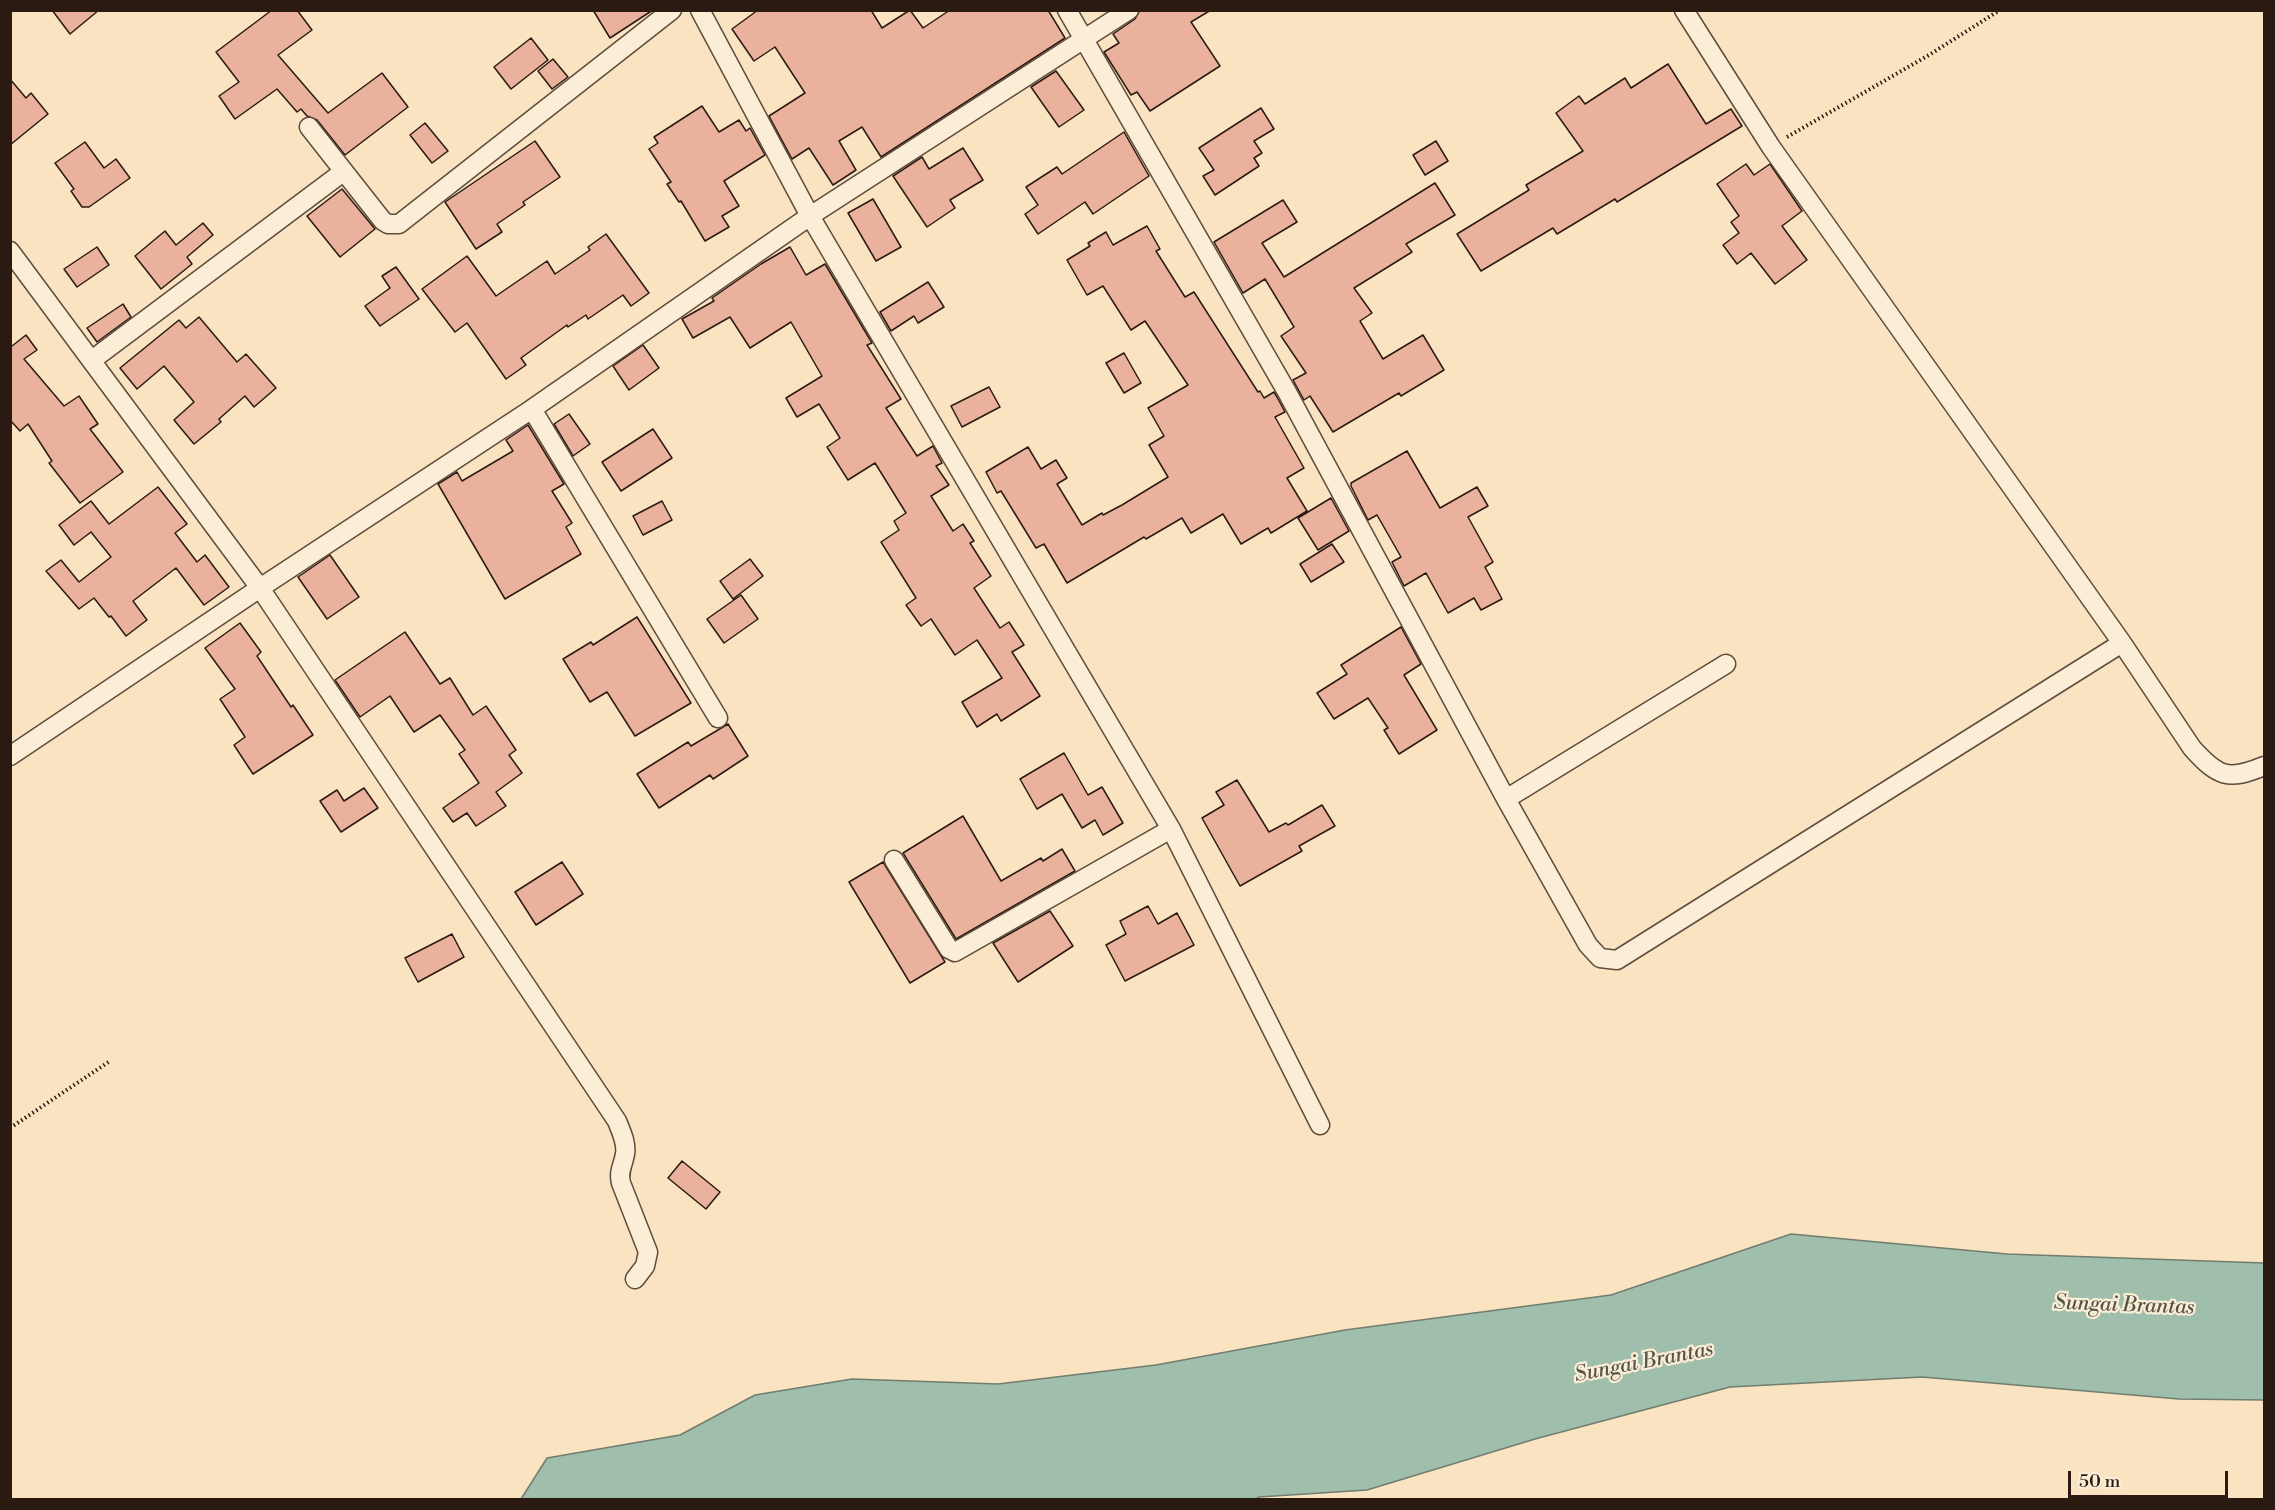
<!DOCTYPE html>
<html>
<head>
<meta charset="utf-8">
<style>
	body { margin:0 }
	#map { position:relative; width:2275px; height:1510px; overflow:hidden; background:#f9e3c0; font-family:"Libre Bodoni",serif }
	canvas { display:block }
	.frame { position:absolute; inset:0; border:12px solid #2b1a11; pointer-events:none }
	.scale { position:absolute; left:2068px; top:1471px; width:160px; height:27px; box-sizing:border-box; border:3px solid #2b1a11; border-top:0; padding-left:8px; font-size:18px; line-height:21px; white-space:nowrap; color:#2b1a11; -webkit-text-stroke:4px #fbedd6; paint-order:stroke }
</style>
</head>
<body>
<div id="map">
<canvas width="2275" height="1510"></canvas>
<div class="frame"></div>
<div class="scale">50 m</div>
</div>
<script>
const c = document.querySelector('canvas').getContext('2d');
c.lineJoin = 'round';
function fillPath(path, color) { c.fillStyle = color; c.fill(path, 'evenodd'); }
function stroke(path, color, width, dash) { c.strokeStyle = color; c.lineWidth = width; c.lineCap = dash ? 'butt' : 'round'; c.setLineDash(dash || []); c.stroke(path); }
function write(font, color, halo, rows, align = 'center') {
  c.font = font + ' "Libre Bodoni",serif'; c.lineWidth = 4.5; c.setLineDash([]); c.textBaseline = 'middle'; c.strokeStyle = halo; c.fillStyle = color; for (const [text, x, y, turn = 0] of rows) {
    c.save(); c.translate(x, y); c.rotate((+turn || 0) * Math.PI / 180); c.textAlign = isNaN(turn) ? turn : align; if (halo) c.strokeText(text, 0, 0); c.fillText(text, 0, 0); c.restore();
  }
}
const water = new Path2D(`
	M1791,1234L2007,1254L2264,1263V1400L2179,1399L1922,1377L1730,1387L1535,1439L1367,1490L1259,1497L1254,1500L521,1499L547,1458L680,1435L755,1395L852,1379L998,1384L1156,1365L1345,1330L1611,1295Z`);
const building = new Path2D(`
	M52,10H99L70,34Z
	M272,10H297L312,30L278,55L328,113L382,73L408,107L345,155L317,120L307,116L301,109L297,112L277,89L235,119L219,96L239,82L216,52Z
	M593,10H653L610,38Z
	M758,10H871L882,28L910,10L923,28L950,10H1048L1065,38L881,157L862,127L839,141L856,170L833,185L809,148L792,159L769,116L805,93L775,47L754,61L732,29Z
	M1140,10H1211L1191,22L1220,66L1150,111L1137,92L1131,95L1104,52L1119,43L1113,34L1135,19Z
	M531,38L548,60L511,89L494,67Z
	M553,59L568,77L552,89L538,71Z
	M1668,64L1706,124L1731,109L1742,126L1617,202L1615,199L1557,234L1553,228L1481,271L1457,234L1529,190L1526,185L1583,151L1556,113L1579,96L1585,104L1625,78L1631,88Z
	M1056,71L1084,110L1059,127L1031,87Z
	M10,79L26,98L31,93L48,114L10,145Z
	M702,106L719,132L739,120L746,131L750,128L765,155L724,181L739,206L722,216L729,227L705,241L681,201L679,202L667,184L671,182L649,149L658,143L654,137Z
	M1261,108L1274,129L1254,141L1262,153L1254,158L1259,166L1215,195L1203,176L1214,170L1199,148Z
	M425,123L448,151L432,163L410,135Z
	M1124,132L1149,176L1093,214L1085,202L1038,234L1025,214L1038,205L1026,187L1057,167L1062,174Z
	M535,141L560,177L523,202L525,205L497,224L502,232L476,249L445,202Z
	M1436,141L1448,161L1425,175L1413,155Z
	M85,142L104,168L116,159L130,178L89,207H82L71,191L74,189L55,163Z
	M963,148L983,180L950,200L955,208L927,227L893,176L922,157L929,169Z
	M1746,164L1754,175L1770,164L1802,211L1782,226L1807,260L1775,284L1751,253L1737,264L1723,245L1739,233L1731,222L1739,216L1717,184Z
	M1435,183L1455,215L1406,244L1412,252L1354,288L1372,313L1360,321L1383,359L1423,335L1444,370L1401,396L1399,393L1333,432L1310,396L1304,400L1293,380L1306,373L1281,336L1294,327L1265,279L1243,293L1214,242L1283,200L1297,222L1262,243L1284,277Z
	M342,189L375,229L340,257L307,216Z
	M873,199L901,247L876,261L848,213Z
	M203,223L213,235L187,257L192,264L161,289L135,256L165,231L176,245Z
	M1147,226L1160,249L1156,251L1185,297L1194,292L1258,392L1260,391L1264,398L1274,392L1277,397L1285,412L1275,417L1304,468L1287,478L1307,511L1271,533L1268,528L1241,544L1223,514L1191,533L1182,518L1146,539L1144,537L1067,583L1044,544L1036,548L1001,491L997,493L986,472L1028,447L1041,469L1056,460L1067,478L1057,484L1082,525L1102,513L1103,515L1122,505L1168,477L1149,445L1164,436L1148,408L1188,385L1145,321L1131,330L1103,286L1087,295L1067,260L1090,246L1088,243L1106,232L1113,245Z
	M606,234L649,293L631,306L623,295L588,319L586,315L568,327L567,325L521,358L526,365L506,379L467,323L455,332L422,289L467,256L496,296L547,261L555,274L590,250L588,247Z
	M97,247L109,265L77,287L64,269Z
	M790,247L806,275L825,264L872,343L867,345L901,399L886,408L917,456L933,446L942,463L936,466L949,485L931,496L953,531L963,524L974,541L970,543L991,576L974,588L1000,628L1009,622L1024,645L1012,652L1040,696L1001,721L997,714L977,727L962,702L1002,678L977,640L955,655L931,619L921,626L906,605L916,598L881,542L899,530L894,521L906,513L875,463L848,480L827,447L840,438L819,404L797,417L786,398L822,376L791,322L750,348L730,317L693,338L682,319L714,301L712,298L761,264Z
	M396,267L419,299L380,326L365,306L390,288L382,276Z
	M928,282L944,307L918,323L914,316L891,331L880,312Z
	M123,304L131,317L97,342L87,328Z
	M199,317L237,362L246,354L276,388L254,407L245,396L219,419L221,422L194,444L174,420L194,402L164,366L137,389L120,368L179,320L186,328Z
	M26,335L37,350L24,359L64,406L79,396L98,424L90,429L123,472L80,503L49,463L52,461L28,424L20,431L10,420V344L12,346Z
	M643,345L659,368L629,390L613,366Z
	M1124,353L1141,383L1124,393L1106,363Z
	M989,387L1000,407L962,427L951,406Z
	M569,414L590,444L573,456L554,424Z
	M528,425L564,484L552,491L572,523L566,527L581,554L505,599L438,484L457,472L462,481L513,451L506,440Z
	M653,429L672,458L621,491L602,462Z
	M1407,451L1440,508L1477,487L1488,506L1468,517L1493,562L1485,567L1502,599L1481,610L1474,598L1448,613L1426,573L1404,586L1392,562L1401,557L1377,515L1368,520L1351,486V483Z
	M158,487L187,524L175,533L197,562L205,555L229,587L204,605L176,568L133,601L147,620L126,636L111,616L109,617L94,598L79,609L46,571L61,560L79,582L111,557L91,532L74,545L59,525L91,501L109,524Z
	M1331,498L1349,531L1318,550L1298,518Z
	M662,501L672,520L643,535L633,516Z
	M1332,544L1344,562L1311,582L1300,564Z
	M330,555L359,597L327,619L298,577Z
	M750,559L763,576L733,599L720,581Z
	M741,595L758,619L724,643L707,619Z
	M637,617L691,703L635,736L607,692L590,702L563,659L591,642L593,645Z
	M240,623L261,652L257,656L291,707L293,705L313,735L253,774L234,745L245,737L220,699L235,689L205,648Z
	M1401,627L1421,664L1404,675L1437,730L1399,754L1384,730L1388,728L1368,698L1334,719L1317,693L1347,674L1341,665Z
	M405,632L440,684L450,678L473,715L486,706L516,750L509,755L522,773L496,792L506,806L476,826L467,813L453,822L443,808L479,783L459,754L465,750L440,715L414,732L390,696L360,717L335,680Z
	M728,724L748,756L713,779L710,775L659,808L637,774L688,742L691,746Z
	M1064,753L1088,795L1102,787L1123,823L1103,835L1095,820L1082,828L1062,794L1037,809L1020,779Z
	M1237,780L1269,832L1286,823L1288,825L1322,805L1335,826L1299,846L1302,851L1240,886L1202,818L1224,805L1216,792Z
	M364,788L378,808L341,832L320,801L337,790L344,801Z
	M963,816L1001,881L1041,858L1043,861L1062,849L1075,871L956,939L903,853Z
	M562,862L583,894L536,925L515,892Z
	M883,862L945,962L910,983L849,882Z
	M1148,906L1158,924L1177,913L1194,945L1125,981L1106,945L1126,934L1120,921Z
	M1050,911L1073,946L1018,982L993,943Z
	M452,934L464,957L418,982L405,958Z
	M682,1161L720,1192L706,1209L668,1178Z`);
const path = new Path2D(`
	M1787,137L1929,55L2000,10
	M10,1128L110,1061`);
const street = new Path2D(`
	M700,10L810,216L1171,829L1320,1125
	M1067,10L1287,392L1506,799L1588,945L1600,958L1617,960L2122,643
	M1684,10L1771,147L2122,643L2192,748C2218,777 2228,781 2264,766
	M309,127L383,221L388,224H399L672,10
	M10,251L260,588L617,1121C621,1131 627,1143 625,1154C623,1166 618,1171 621,1183L648,1252L645,1266L635,1279
	M92,360L343,172
	M532,409L718,718
	M10,756L260,588L532,409L810,216L1129,10
	M1506,799L1726,664
	M894,860L949,949L955,952L1171,829`);
const waterNames = [
	["Sungai Brantas",2124,1306,2],
	["Sungai Brantas",1644,1363,-11]
];
fillPath(water, '#9fbfac');
stroke(water, '#717d6e', 1.5);
fillPath(building, '#eab19d');
stroke(building, '#2b1a11', 1.5);
stroke(street, '#5e4c3d', 21);
stroke(path, '#2b1a11', 4, [1.5, 3]);
stroke(street, '#fbedd6', 18);
write('italic 21px', '#545447', '#fbedd6', waterNames);
</script>
</body>
</html>
